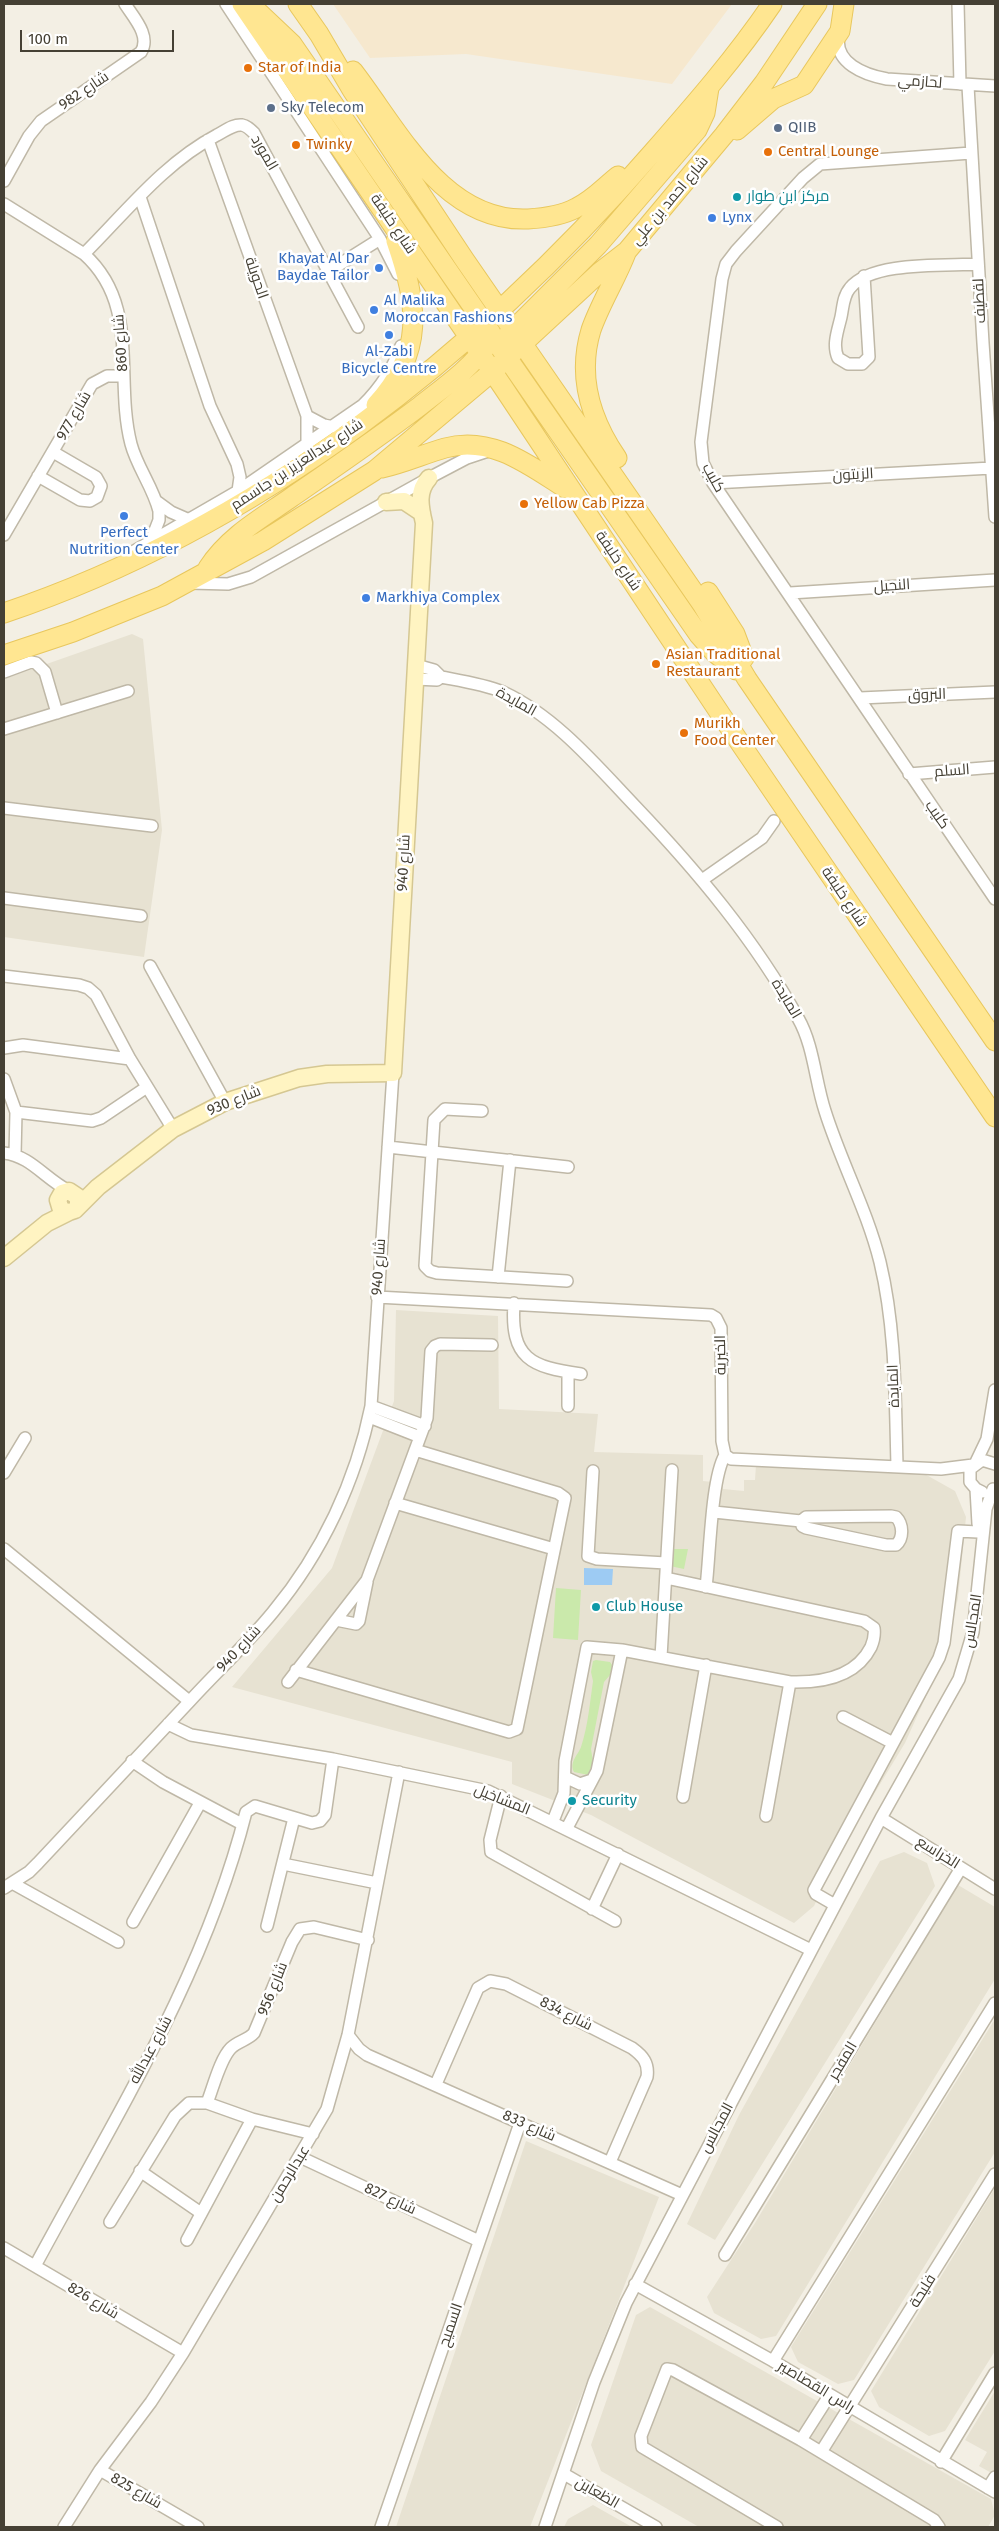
<!DOCTYPE html>
<html>
<head>
<meta charset="utf-8">
<style>
	body { margin:0 }
	#map { position:relative; width:999px; height:2531px; overflow:hidden; background:#f3efe4; font-family:"Fira Sans",sans-serif }
	canvas { display:block }
	.frame { position:absolute; inset:0; border:5px solid #454034; pointer-events:none }
	.scale { position:absolute; left:20px; top:30px; width:154px; height:22px; box-sizing:border-box; border:2px solid #454034; border-top:0; padding-left:6px; font-size:15px; line-height:18px; white-space:nowrap; color:#454034; -webkit-text-stroke:4px #fff; paint-order:stroke }
</style>
</head>
<body>
<div id="map">
<canvas width="999" height="2531"></canvas>
<div class="frame"></div>
<div class="scale">100 m</div>
</div>
<script>
const c = document.querySelector('canvas').getContext('2d');
c.lineJoin = 'round';
function fillPath(path, color) { c.fillStyle = color; c.fill(path, 'evenodd'); }
function stroke(path, color, width, dash) { c.strokeStyle = color; c.lineWidth = width; c.lineCap = dash ? 'butt' : 'round'; c.setLineDash(dash || []); c.stroke(path); }
function write(font, color, halo, rows, align = 'center') {
  c.font = font + ' "Fira Sans",Cairo,sans-serif'; c.lineWidth = 5; c.setLineDash([]); c.textBaseline = 'middle'; c.strokeStyle = halo; c.fillStyle = color; for (const [text, x, y, turn = 0] of rows) {
    c.save(); c.translate(x, y); c.rotate((+turn || 0) * Math.PI / 180); c.textAlign = isNaN(turn) ? turn : align; if (halo) c.strokeText(text, 0, 0); c.fillText(text, 0, 0); c.restore();
  }
}
const residential = new Path2D(`
	M132,634L143,639L162,830L144,957L4,937V679Z
	M396,1310L498,1316L499,1409L598,1414L594,1452L703,1455V1481L722,1483L723,1489L744,1491V1480H755L756,1465L914,1468L955,1491L966,1517L958,1598L946,1652L905,1743L845,1842L814,1906L794,1923L591,1815L512,1784V1762L232,1687L332,1568L394,1401Z
	M904,1852L927,1863L935,1886L715,2240L687,2224L739,2115L880,1861Z
	M958,1885L995,1907V1979L776,2336L761,2339L714,2313L707,2297L755,2223Z
	M995,2019V2152L854,2380L838,2384L798,2362L791,2347Z
	M526,2141L659,2197L530,2527H396Z
	M995,2188V2351L945,2431L929,2436L879,2407L871,2391Z
	M650,2307L991,2499L995,2515L988,2527H699L601,2471L591,2445L636,2315Z
	M995,2391V2475L979,2466L987,2452L965,2440Z
	M593,2505L632,2527H564L568,2519Z`);
const commercial = new Path2D(`
	M333,4H732L672,84L466,54L370,58Z`);
const green = new Path2D(`
	M671,1549H688L684,1569L670,1566Z
	M556,1588L581,1590L578,1640L553,1638Z
	M596,1660L610,1662L612,1665L610,1675L604,1682L591,1749L593,1762L588,1775L574,1772C569,1762 578,1755 581,1747C588,1726 590,1702 593,1681L591,1672L593,1661Z`);
const water = new Path2D(`
	M584,1568L613,1569L612,1585H584Z`);
const street = new Path2D(`
	M226,4L380,239L398,274
	M958,4L960,84
	M839,35C833,63 865,75 887,79L995,86
	M968,86L983,343L995,517
	M208,140L307,416V445
	M971,153L820,164L803,178L736,251L726,264L722,279L701,442L703,463L713,483L995,899
	M4,181L29,136L41,121L141,52C151,36 134,18 125,4
	M140,197L210,406L237,464L240,477L238,491
	M4,204L84,254C141,305 114,378 131,444C137,467 153,487 159,511V520L152,538
	M84,254C126,212 164,163 217,135C225,131 233,124 242,125C247,126 250,129 254,133L358,327
	M329,271L380,239
	M864,276L869,357L862,364H848L838,358C832,345 838,330 841,317C843,308 843,296 850,288C871,261 944,266 978,264
	M307,416L324,425L334,427
	M38,476L80,500L90,501L97,497L101,486L96,477L53,452
	M713,483L992,468
	M156,501L171,512L187,519
	M4,535L92,384L107,376H123
	M129,554L238,491L363,405C381,387 393,369 401,346
	M190,583L228,584L251,577L429,478L467,458L491,450
	M790,593L995,580
	M416,665L434,670L441,677C462,681 483,684 503,692C555,716 596,765 635,806C696,870 755,940 798,1018C814,1046 815,1081 825,1111C841,1162 867,1210 880,1262C896,1329 895,1397 897,1465
	M4,672L31,662L36,663L45,672L57,713
	M415,679L437,680L441,677
	M860,698L995,692
	M4,729L128,691
	M909,774L995,767
	M4,808L152,826
	M702,880L762,838L774,821
	M4,898L141,916
	M150,966L225,1102
	M4,976L79,985L88,988L96,995L130,1059L173,1129
	M4,1048L23,1045L130,1059
	M4,1079L16,1112L92,1121L101,1118L147,1087
	M482,1111L445,1109L434,1120L425,1266L430,1271L437,1273L567,1281
	M388,1147L568,1167
	M4,1153C31,1156 45,1179 69,1191
	M15,1155L16,1112
	M498,1277L510,1160
	M377,1297L711,1315L716,1318L721,1328L722,1441L725,1455L731,1459L941,1469L973,1465
	M514,1303C510,1359 531,1367 581,1374
	M568,1372V1406
	M371,1406L425,1426
	M369,1417L420,1437
	M976,1462L987,1439L995,1390
	M593,1471L588,1556L597,1559L666,1563
	M4,1473L25,1438
	M976,1489L978,1524
	M982,1492L976,1489L970,1482V1469L982,1460L995,1464
	M395,1503L554,1549
	M714,1512L801,1521L806,1517L891,1516L896,1517C903,1524 904,1538 896,1545H886L806,1528L802,1526L801,1521
	M4,1549L189,1701
	M706,1587C710,1555 711,1479 725,1455
	M336,1620L356,1624L359,1621L367,1582
	M661,1657L672,1470
	M296,1670L509,1732L517,1729L565,1498L558,1493L415,1450
	M288,1682L367,1580L427,1418L431,1351L435,1346L440,1344L492,1345
	M843,1717L893,1743
	M168,1724L191,1735L333,1759L488,1791L811,1950
	M132,1761L163,1782L242,1824
	M565,1777L580,1784L592,1780
	M501,1796L490,1840L491,1852L615,1921
	M683,1797L706,1665
	M766,1816L790,1682
	M881,1818L995,1889
	M553,1821L564,1793L565,1761L587,1647L622,1650L790,1682C821,1683 856,1677 871,1647C874,1640 875,1635 874,1628L864,1621L666,1578
	M567,1828L597,1771L622,1650
	M283,1864L377,1883
	M12,1883L118,1942
	M4,1888L29,1872L38,1863C88,1810 138,1756 188,1703C216,1672 247,1644 273,1612C322,1553 356,1481 371,1406L393,1073
	M835,1905L816,1894L814,1890L939,1658L944,1643L958,1531L978,1532
	M592,1909L618,1854
	M133,1922L200,1803
	M267,1926L294,1818
	M348,2035L359,2049L367,2055L682,2195
	M436,2084L478,1988L490,1981L506,1984L632,2048C643,2056 649,2063 647,2077L610,2162
	M207,2103C213,2088 220,2059 231,2048C238,2041 248,2040 254,2033L292,1942L300,1929L314,1927L368,1940
	M300,2157L479,2241
	M140,2171L201,2213
	M110,2222L175,2116L189,2103H207L252,2119L313,2134
	M187,2240L252,2119
	M4,2248L183,2353
	M725,2255L961,1868
	M35,2266C114,2119 205,1975 246,1812L255,1806L312,1823L320,1821L325,1815L333,1759
	M635,2284L773,2361L995,2492
	M773,2361L995,2003
	M801,2440L829,2396
	M821,2452L995,2174
	M941,2462L995,2373
	M100,2470L198,2527
	M564,2474L656,2527
	M988,2488L995,2477
	M64,2527L100,2470L151,2402L183,2353L327,2109L348,2035L399,1772
	M381,2527L520,2123
	M545,2527L594,2382L626,2303L881,1818L959,1679L973,1632L986,1509L993,1489
	M777,2527L642,2447L641,2436L667,2369L673,2370L801,2440L934,2520L939,2527`);
const secondary = new Path2D(`
	M386,502L404,501L422,513
	M78,1205V1197L69,1191L62,1193L58,1200L61,1210L69,1212L75,1210L98,1187L173,1129L225,1102L299,1078L327,1074L393,1073L424,523C420,506 417,491 429,478
	M4,1258L47,1223L69,1212`);
const primary = new Path2D(`
	M242,4L503,387L721,715L995,1117
	M298,4L319,34L352,90L464,259L702,604L747,679L995,1041
	M256,10L292,44L491,333
	M353,71C398,129 443,223 528,219C545,218 561,216 576,208C593,200 604,187 618,176
	M737,130L773,99L804,85L840,31L844,4
	M469,337L485,339L499,346L699,635L714,652L736,670
	M505,338L598,245L697,130L705,113L709,88
	M376,405C425,352 418,305 396,241
	M617,458C591,420 577,376 591,330C600,304 616,279 626,253
	M382,468C404,463 424,454 445,448C491,435 529,465 565,488
	M208,568C228,537 260,519 289,499C334,468 378,438 420,406C444,387 470,369 488,344
	M708,592L735,634L744,658
	M4,613C259,527 478,354 653,152C695,104 736,57 772,4
	M4,655L73,632L162,596L263,541L374,471L493,371L600,272L627,251L724,135L764,83L817,4`);
const markers = [
	[248,68,5,"#e8710a"],
	[271,108,5,"#5c6f8a"],
	[778,128,5,"#5c6f8a"],
	[296,145,5,"#e8710a"],
	[768,152,5,"#e8710a"],
	[737,197,5,"#0f9aa8"],
	[712,218,5,"#3f7fe0"],
	[379,268,5,"#3f7fe0"],
	[374,310,5,"#3f7fe0"],
	[389,335,5,"#3f7fe0"],
	[524,504,5,"#e8710a"],
	[124,516,5,"#3f7fe0"],
	[366,598,5,"#3f7fe0"],
	[656,664,5,"#e8710a"],
	[684,733,5,"#e8710a"],
	[596,1607,5,"#0f9aa8"],
	[572,1801,5,"#0f9aa8"]
];
const foodNames = [
	["Star of India",258,68],
	["Twinky",306,145],
	["Central Lounge",778,152],
	["Yellow Cab Pizza",534,504],
	["Asian Traditional",666,655],
	["Restaurant",666,672],
	["Murikh",694,724],
	["Food Center",694,741]
];
const streetNames = [
	["لحازمي",920,82,4],
	["شارع 982",84,91,-34],
	["المورد",264,153,60],
	["شارع احمد بن علي",670,201,-50],
	["شارع خليفة",393,224,56],
	["الحويلة",256,278,71],
	["لقطيف",980,301,-93],
	["شارع 860",121,343,-94],
	["شارع 977",74,416,-60],
	["شارع عبدالعزيز بن جاسمم",297,465,-33],
	["الزيتون",853,475,-3],
	["كليب",713,478,61],
	["شارع خليفة",618,561,56],
	["النجيل",892,586,-4],
	["البروق",927,695,-2],
	["المايدة",516,702,29],
	["السلم",952,771,-4],
	["كليب",937,815,55],
	["شارع 940",404,863,-87],
	["شارع خليفة",844,897,56],
	["المايدة",786,999,59],
	["شارع 930",234,1101,-22],
	["شارع 940",379,1267,-86],
	["الخيرية",721,1355,-91],
	["المايدة",894,1386,-92],
	["المجالس",973,1621,-81],
	["شارع 940",239,1649,-47],
	["المشاخيل",502,1800,22],
	["الخراسع",938,1853,32],
	["شارع 956",273,1989,-68],
	["شارع 834",566,2014,27],
	["شارع عبدالله",151,2050,-62],
	["المفجر",843,2061,-59],
	["شارع 833",529,2126,24],
	["المجالس",717,2128,-62],
	["عبدالرحمن",290,2174,-59],
	["شارع 827",390,2199,25],
	["فليحة",923,2291,-58],
	["شارع 826",93,2301,31],
	["السميح",451,2325,-71],
	["راس القصاصير",816,2387,31],
	["شارع 825",136,2491,30],
	["الظعاين",597,2493,30]
];
const serviceNames = [
	["Sky Telecom",281,108],
	["QIIB",788,128]
];
const cultureNames = [
	["مركز ابن طوار",747,197],
	["Club House",606,1607],
	["Security",582,1801]
];
const shopNames = [
	["Lynx",722,218],
	["Khayat Al Dar",369,259,"right"],
	["Baydae Tailor",369,276,"right"],
	["Al Malika",384,301],
	["Moroccan Fashions",384,318],
	["Al-Zabi",389,352,"center"],
	["Bicycle Centre",389,369,"center"],
	["Perfect",124,533,"center"],
	["Nutrition Center",124,550,"center"],
	["Markhiya Complex",376,598]
];
fillPath(residential, '#e7e2d2');
fillPath(commercial, '#f6e8ce');
fillPath(green, '#cae9ab');
fillPath(water, '#9dcbf3');
stroke(street, '#bfb8a7', 14);
stroke(secondary, '#d5c792', 19);
stroke(primary, '#e8c75d', 21);
stroke(street, '#fff', 11);
stroke(secondary, '#fff4c2', 16);
stroke(primary, '#ffe691', 19);
for (const [x, y, r, color] of markers) { const dot = new Path2D(); dot.arc(x, y, r, 0, 2 * Math.PI); c.fillStyle = color; c.fill(dot); stroke(dot, '#fff', 2); }
write('15px', '#c56008', '#fff', foodNames, 'left');
write('15px', '#454034', '#fff', streetNames);
write('15px', '#4e5e75', '#fff', serviceNames, 'left');
write('15px', '#0d838f', '#fff', cultureNames, 'left');
write('15px', '#366cbe', '#fff', shopNames, 'left');
</script>
</body>
</html>
